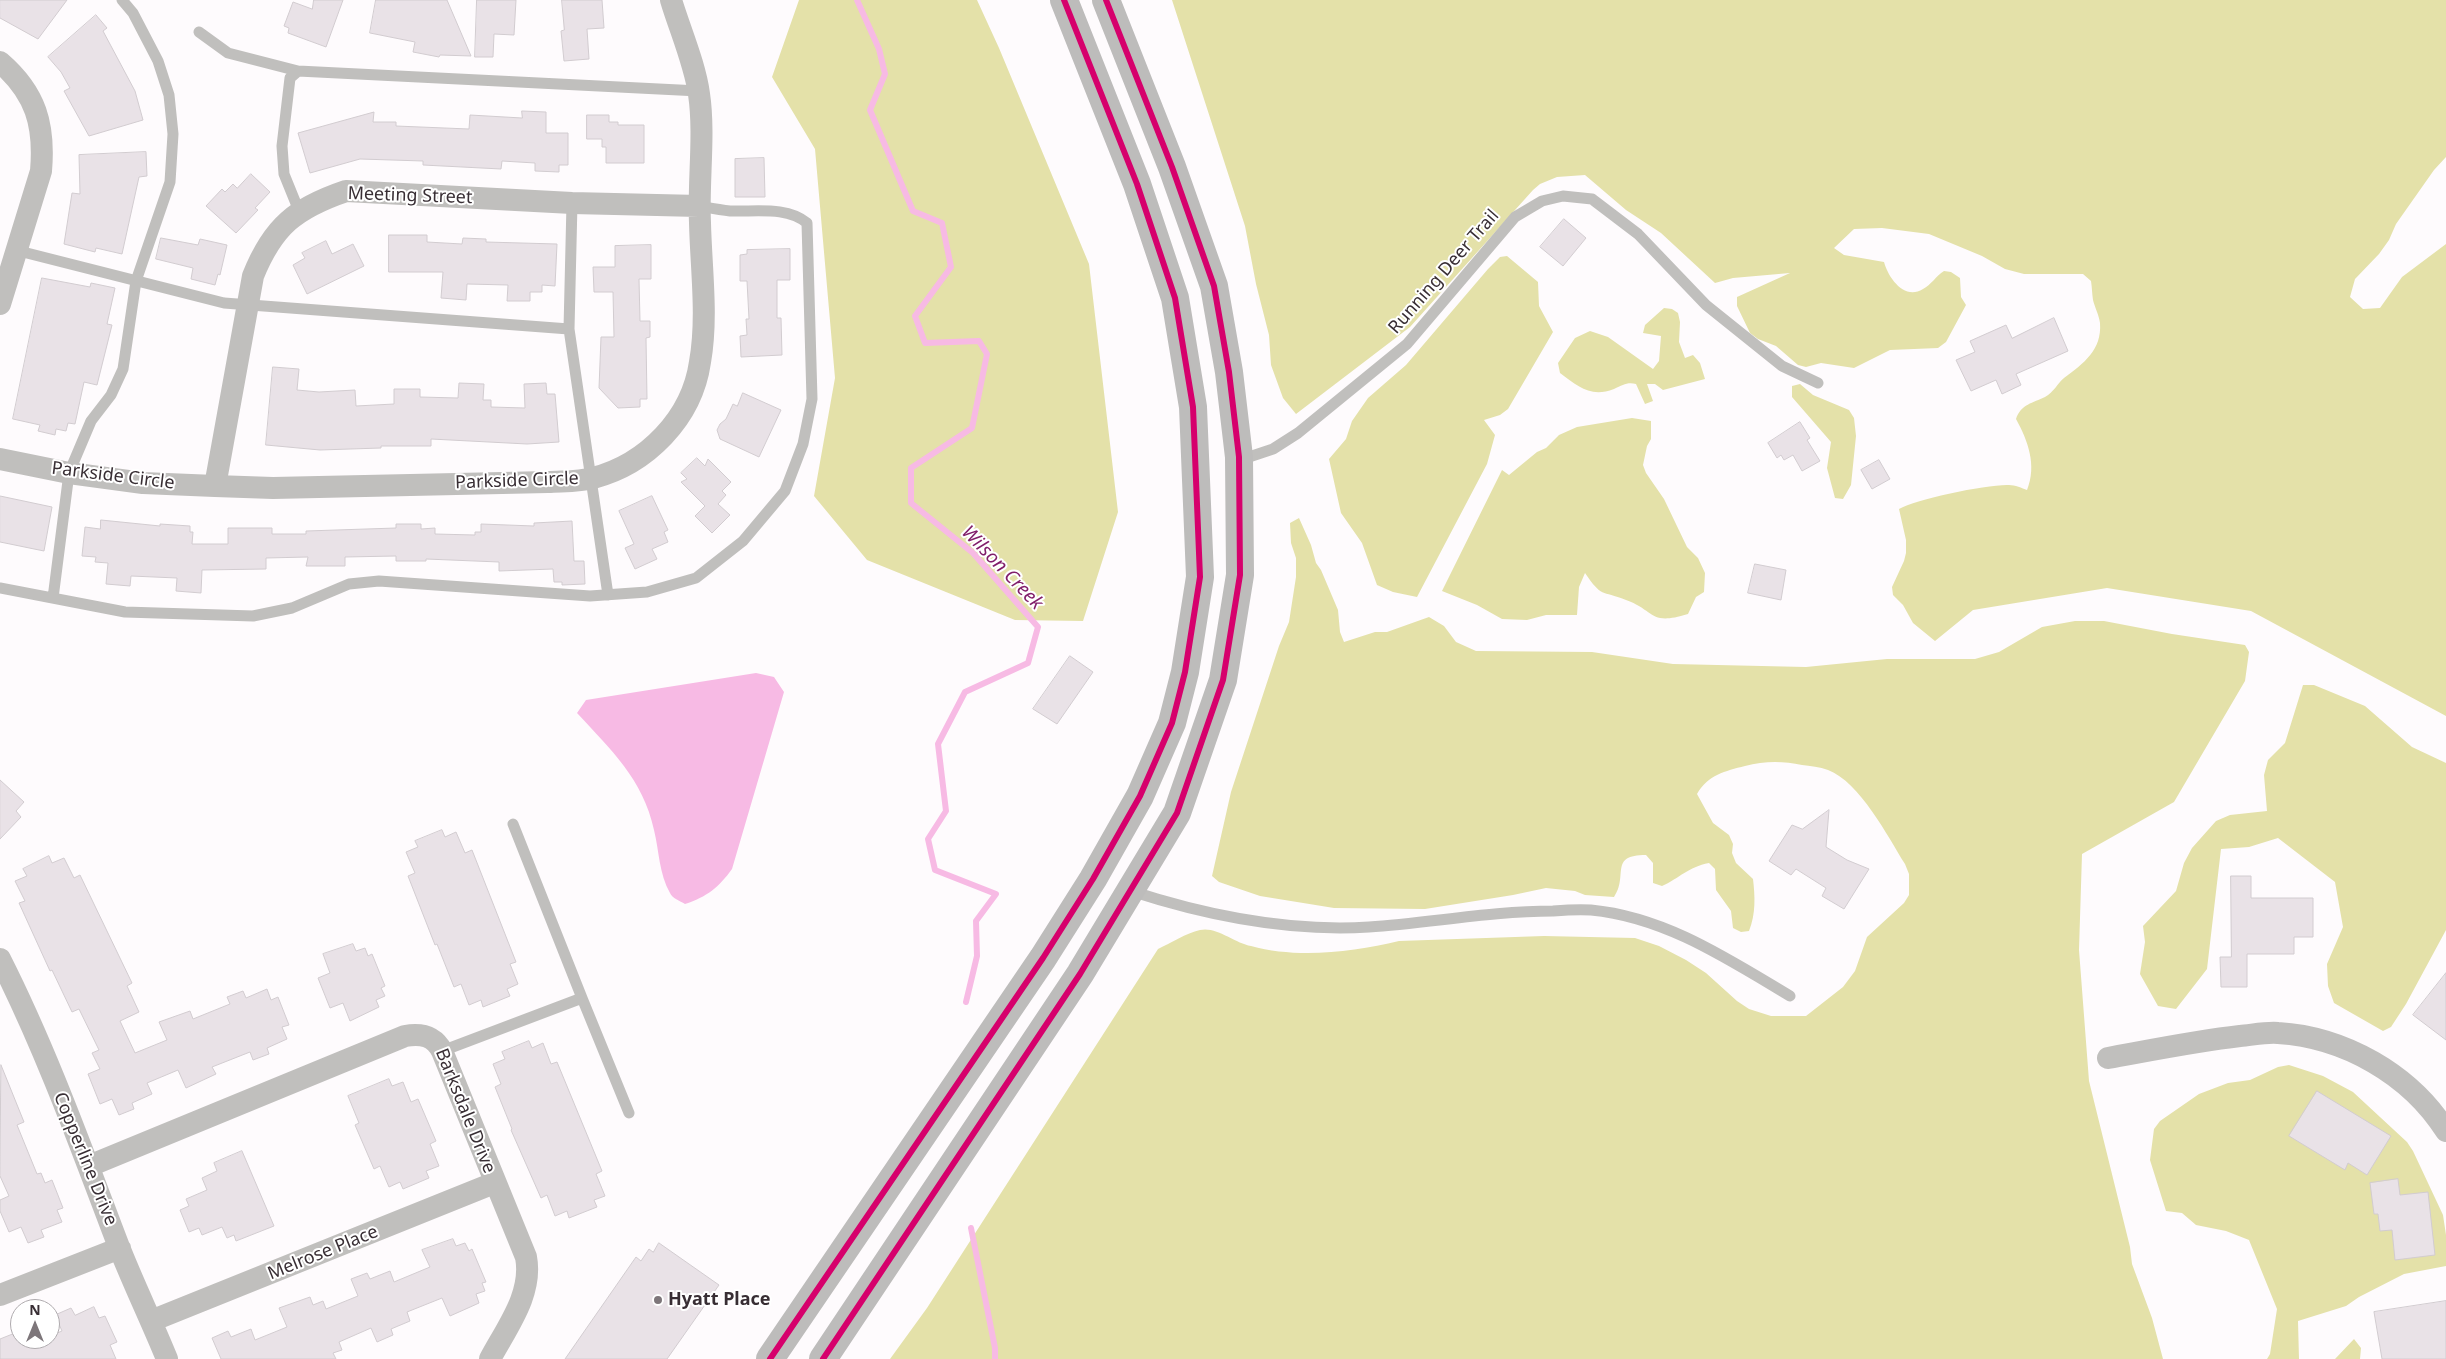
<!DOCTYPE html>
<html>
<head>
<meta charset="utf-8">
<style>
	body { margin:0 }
	#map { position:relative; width:2446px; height:1359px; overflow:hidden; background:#fefbfd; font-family:"Noto Sans",sans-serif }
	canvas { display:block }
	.north { position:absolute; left:10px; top:1299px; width:50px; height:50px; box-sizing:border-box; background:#fff; border:1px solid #afabae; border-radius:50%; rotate:0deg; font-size:14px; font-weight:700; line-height:20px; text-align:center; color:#382e34 }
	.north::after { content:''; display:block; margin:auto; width:18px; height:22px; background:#7d767a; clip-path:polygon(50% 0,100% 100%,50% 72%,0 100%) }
</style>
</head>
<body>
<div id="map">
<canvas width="2446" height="1359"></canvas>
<div class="north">N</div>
</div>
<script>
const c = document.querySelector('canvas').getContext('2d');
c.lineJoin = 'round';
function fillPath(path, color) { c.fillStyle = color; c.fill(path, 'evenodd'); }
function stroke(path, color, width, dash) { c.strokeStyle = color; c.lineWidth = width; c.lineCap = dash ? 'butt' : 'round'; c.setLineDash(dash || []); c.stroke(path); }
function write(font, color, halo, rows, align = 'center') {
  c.font = font + ' "Noto Sans",sans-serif'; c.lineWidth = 4; c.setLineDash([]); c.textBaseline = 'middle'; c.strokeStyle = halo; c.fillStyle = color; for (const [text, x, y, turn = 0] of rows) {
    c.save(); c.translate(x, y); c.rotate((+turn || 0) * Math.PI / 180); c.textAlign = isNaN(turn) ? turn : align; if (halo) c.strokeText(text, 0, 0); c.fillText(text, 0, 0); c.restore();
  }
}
const forest = new Path2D(`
	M799,0H977L999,48L1089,264L1118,512L1083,621L1015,620L867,560L814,496L835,378L815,149L772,77Z
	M1172,0H2446V157L2434,170L2396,224L2389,240L2379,254L2355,279L2350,297L2363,309L2380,308L2402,277L2446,244V716L2251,611L2107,588L1973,610L1935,641L1913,623L1903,605L1893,595L1892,587L1904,561L1906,553V540L1899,509C1916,499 1988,484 2009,485C2015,485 2022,488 2027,490C2037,465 2028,441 2016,419C2021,404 2033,403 2045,397C2054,392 2057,384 2064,378C2084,363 2102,350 2100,323C2099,315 2095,308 2093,300C2092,294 2092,287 2091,281L2083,274H2024L2005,269L1982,256L1929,234L1882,228L1854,229L1834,248L1844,255L1884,262C1888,277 1904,301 1923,289C1931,285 1936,276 1944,271L1951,272L1960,278L1961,297L1966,305L1946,342L1938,348L1890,350L1854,368L1821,363L1806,367L1798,365L1776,346L1758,339L1750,333L1737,306V297L1790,273L1733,278L1715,283L1661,233L1626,210L1585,175L1557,177L1540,184L1533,190L1410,327L1296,414L1283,398L1271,365L1269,335L1256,284L1245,226Z
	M1507,256L1538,282L1539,306L1553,332L1508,409L1500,415L1484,420L1495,435L1487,464L1417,597L1393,592L1377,585L1362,543L1341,513L1329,459L1346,439L1352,421L1368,398L1406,365L1488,269L1500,257Z
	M1664,308L1672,309L1678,313L1680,322L1679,342L1685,358L1693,355L1700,363L1705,379L1663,390L1655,384H1647L1653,401L1645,404L1636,384C1627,382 1623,385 1614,389C1590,398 1578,386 1560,373L1558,363L1575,338L1590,331L1608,337L1653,369L1659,361L1661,336L1643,333L1645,325Z
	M1800,384L1813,395L1849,410L1854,418L1856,436L1851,485L1843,499L1835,498L1827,468L1831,442L1792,397V386Z
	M1632,418L1651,421V439L1647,446L1643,465L1646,473L1664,499L1687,547L1698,558L1705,573L1704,592L1696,597L1688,614C1649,626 1656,611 1626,600C1601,590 1602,598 1585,573L1579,587L1577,615H1546L1527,620L1502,619L1477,605L1442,591L1502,470L1509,475L1537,452L1546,448L1559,435L1577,427Z
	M1299,518L1311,545L1316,563L1321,570L1338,610L1340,632L1344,642L1375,632H1387L1429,617L1444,626L1456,642L1476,651L1592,652L1673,664L1806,667L1887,659H1975L1999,652L2042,627L2075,621H2104L2172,634L2245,645L2249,652L2245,681L2174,802L2082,854L2079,950L2089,1081L2130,1247L2132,1264L2152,1318L2163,1359H890L927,1308L1158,949C1171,943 1186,933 1200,930C1216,926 1235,943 1251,946C1298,959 1353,952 1399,941L1544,936L1635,938L1659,946L1686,960L1706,973L1737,1001L1749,1009L1771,1016H1806L1843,987L1855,971L1867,937L1904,903L1909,895V874L1905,864C1888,837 1860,782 1828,770C1820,767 1810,766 1802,765C1783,761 1764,761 1745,766C1725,771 1708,775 1697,794L1713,823L1729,835L1733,844L1732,853L1736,863L1753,879C1755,896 1756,914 1749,931L1741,932L1733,928L1731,911L1716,890L1715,869L1709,863C1688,867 1680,878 1662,886L1653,883V863L1646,855C1608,855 1629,876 1614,897L1585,895L1575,891L1546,888L1513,895L1425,909L1334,908L1260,896L1219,882L1212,876L1231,792L1279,646L1289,622L1296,577V558L1291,543L1290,523Z
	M2303,685H2314L2365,706L2412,747L2446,763V930L2406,1004L2391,1027L2383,1031L2334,1003L2328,986L2327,964L2343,927L2335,882L2278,838L2249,847L2221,849L2207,969L2176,1009L2158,1006L2140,974L2145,942L2143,926L2176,891L2184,863L2192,848L2216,821L2230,815L2267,811L2264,775L2268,760L2285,743Z
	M2289,1065L2323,1076L2353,1092L2407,1142L2413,1151L2443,1215L2446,1235V1266L2404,1274L2359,1297L2346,1306L2298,1321L2299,1359H2267L2270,1354L2277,1309L2249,1240L2226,1231L2196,1225L2182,1213L2166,1211L2150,1160L2154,1129L2160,1121L2199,1094L2228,1083L2250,1080L2278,1067Z
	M2354,1339L2361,1348L2360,1359H2335Z`);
const water = new Path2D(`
	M756,673L774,677L784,692L732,869C719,887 707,897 685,904C680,901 672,898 670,893C659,874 659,850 654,830C643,779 611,750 577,713L586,700Z`);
const stream = new Path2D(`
	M857,0L879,49L885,74L870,110L913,211L942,223L951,267L915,316L925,343L979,341L987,354L972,428L911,468V503L973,553L1038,627L1028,663L965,692L938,744L946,811L928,839L935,870L996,894L976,921L977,956L966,1002
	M971,1228L995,1348V1359`);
const building = new Path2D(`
	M0,0H67L38,39L0,18Z
	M314,0H343L326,47L288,33L289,28L284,26L293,2L312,9Z
	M376,0H447L471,56L440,55L439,57L413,52L415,42L370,33Z
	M477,0H516L514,35L494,34L493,57H475Z
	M562,0H602L604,28L587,29L589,59L564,61L561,31L564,30Z
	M96,15L107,28L103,31L135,91L143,120L89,136L64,91L70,88L61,72L48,57Z
	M522,111L546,112V133H568V165H559V172L535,171V163L502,161L501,169L423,165V161L360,159L310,173L298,133L374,112L373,122H396V126L469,129L470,115L522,118Z
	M587,115H609V122H618V125H644V163H606V147H602V139H587Z
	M146,152L147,176L139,177L122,254L96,248L95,252L64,244L72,193L80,194L79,155Z
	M764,158L765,197H735V159Z
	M251,174L270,192L255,208L258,210L236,233L206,206L222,189L225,192L233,184L237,188Z
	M1564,219L1586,238L1563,266L1540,247Z
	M389,235H427V242L462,244L463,238L486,239V242L557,244L555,286L542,285V292H530V301H507L508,285L467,284L466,300L441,298L443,272H389Z
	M161,238L198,245L200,239L227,245L220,275L218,274L215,285L191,279L193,268L156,259Z
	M326,241L332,254L353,244L364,266L307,294L293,265L305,258L302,253Z
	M651,245V279H639L640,321H650V337L646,338L647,399H640V407L618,408L599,388L601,337H614L613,292H594L593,267H615V246Z
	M790,249V280H777V318H781L782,355L741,357L740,336L747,335L746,319H749L747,281H740V255L747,254V250Z
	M42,278L90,287L91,283L115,288L107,324L112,325L97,385L84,382L75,424L68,423L66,431L56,429L55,435L38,431L40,425L13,419Z
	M2054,318L2068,351L2016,374L2021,385L2002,394L1996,380L1971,391L1956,360L1975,352L1970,341L2006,325L2012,338Z
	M273,367L299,369L297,390L319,392L355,390L356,406L394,404V389H420V397L458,398L459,383L484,384L483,400H491V407L525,408L524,384L546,383L547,394H555L559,442L527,444L431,439V446H381V448L320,450L266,445Z
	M743,393L781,410L759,457L720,439L717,430L720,424L726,419L733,404L737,406Z
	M1800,422L1810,438L1807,440L1820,461L1802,471L1793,455L1784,460L1781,455L1777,458L1768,443Z
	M697,458L705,466L708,459L731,482L722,491L726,495L718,504L730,515L712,533L695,516L705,506L681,482L687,479L681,473Z
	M1879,460L1890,479L1872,489L1861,470Z
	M0,496L52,507L44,551L0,542Z
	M652,496L668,530L664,532L668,542L652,549L657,559L635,569L625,548L634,544L619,511Z
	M101,520L160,526V524L190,526V532H193L192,544H228V528H272V534H306V531L396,528V524H421V529L435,528V534L475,535V532H481V524L534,526V523L572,521L574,561H584L585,584L562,585V582H554L553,569L499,571V562L426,559V561H396V556L345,557V566H306L308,557L266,558V569L202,570L201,593L176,591L177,578L131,576L130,586L106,584L108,563L95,562L96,557L82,556L85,527L100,529Z
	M1755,564L1786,570L1781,600L1748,593Z
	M1070,656L1093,672L1057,724L1033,709Z
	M0,780L24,802L16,811L21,817L0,839Z
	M1829,810L1826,847L1847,860L1869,869L1844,909L1822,896L1826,888L1796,869L1791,875L1769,861L1792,825L1802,829Z
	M442,830L445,837L456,832L465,853L472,850L516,962L510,964L518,984L507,989L510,996L483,1007L481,1000L469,1005L461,984L454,987L437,944L435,945L408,876L415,873L406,852L418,847L415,841Z
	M49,856L52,863L64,858L74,878L80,875L132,983L127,986L139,1012L120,1021L135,1053L167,1040L159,1022L190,1011L193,1019L230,1004L227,997L243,991L246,998L267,989L271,1000L278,997L289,1025L282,1027L287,1039L267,1048L269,1054L253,1060L250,1052L212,1067L216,1074L186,1088L178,1070L147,1083L152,1094L132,1103L134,1109L119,1115L112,1099L100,1104L88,1074L100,1069L92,1053L99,1050L79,1009L72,1012L52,970L50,971L19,903L25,901L15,881L27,876L23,869Z
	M2231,876H2251V898H2313V937H2294V954H2247V987H2221L2220,957H2231Z
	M353,944L356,951L365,948L368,956L372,954L385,986L381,988L385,996L376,1000L379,1007L350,1021L343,1003L330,1008L318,978L330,973L323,954Z
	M2446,973V1040L2413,1015Z
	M529,1041L532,1048L543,1043L551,1064L557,1062L602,1171L596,1174L605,1196L594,1200L597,1207L569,1218L567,1211L555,1216L547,1195L541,1198L511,1130L512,1129L495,1087L501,1084L493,1064L505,1059L502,1052Z
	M1,1065L24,1122L17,1125L37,1174L41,1173L45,1183L52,1180L63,1208L57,1210L62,1222L41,1230L44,1237L28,1243L21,1227L9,1232L0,1211V1200L9,1196L0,1176Z
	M389,1079L392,1086L403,1082L411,1102L418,1099L436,1141L430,1144L439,1166L426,1171L429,1178L403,1189L400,1182L389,1187L380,1166L374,1169L355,1125L359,1123L348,1096Z
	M2317,1091L2391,1136L2367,1175L2348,1163L2345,1170L2289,1136Z
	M242,1151L274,1226L236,1241L234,1235L227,1238L222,1227L202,1235L199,1228L189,1232L180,1210L189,1206L186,1199L207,1190L202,1178L217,1171L214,1163Z
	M2398,1179L2400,1195L2428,1192L2435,1255L2395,1260L2392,1230L2380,1231L2378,1214H2374L2370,1183Z
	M453,1239L456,1246L465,1243L469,1251L472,1249L486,1282L482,1283L485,1291L476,1294L479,1303L468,1308L450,1316L442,1298L407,1312L410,1321L391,1329L393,1335L377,1342L371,1328L339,1342L342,1350L333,1353L336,1359H221L212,1338L228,1331L231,1337L251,1329L255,1340L287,1327L279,1308L310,1297L313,1305L323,1301L326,1309L358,1296L351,1279L367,1273L370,1279L390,1271L394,1282L430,1267L422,1250Z
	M659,1243L719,1285L667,1359H565L636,1257L641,1261L649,1249L653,1252Z
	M2446,1301V1359H2382L2374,1312Z
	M94,1307L99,1318L105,1316L117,1342L110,1345L116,1359H0V1339L15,1333L17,1339H27L30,1345L44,1339H50V1336L62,1331L55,1315L71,1308L75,1315Z`);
const lane = new Path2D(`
	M199,32L228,53L298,71
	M572,203L569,329L608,595
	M299,211L284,174L282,146L290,78L298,71L699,91
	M15,250L224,303L569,329
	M1239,457L1252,456L1273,449L1298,433L1407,344L1515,217L1542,201L1563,196L1592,199L1638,234L1706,305L1782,366L1818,383
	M0,588L125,612L253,616L292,608L349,584L379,581L590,596L647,592L696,578L743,541L785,491L803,444L812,399L807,223C787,206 755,212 730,211C720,210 710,208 699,206
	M53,598L69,473L91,421L111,395L123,369L136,281L170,182L173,134L169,95L158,61L133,13L122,0
	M1131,891C1208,916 1288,932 1369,927C1430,923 1491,911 1553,911C1565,910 1579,909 1591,910C1665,917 1728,959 1790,996
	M582,998L629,1113
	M442,1051L582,998L513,824`);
const street = new Path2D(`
	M0,62C36,93 45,125 41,171L0,304
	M0,459L69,473L143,483L215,486L273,488L548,482C563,481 579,482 593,478C647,464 692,418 700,362C708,317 701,268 700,223C698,182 705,134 699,94C695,64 680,30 671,0
	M215,486L253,276C273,226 296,208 346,191L572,203L699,206
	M0,959C47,1052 82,1150 119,1247C134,1285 152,1322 167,1359
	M2108,1058C2152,1050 2196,1041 2240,1036C2252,1035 2266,1032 2278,1033C2344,1037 2410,1074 2446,1131
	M89,1166L405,1036C422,1033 434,1036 442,1051L526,1257C533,1294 507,1327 490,1359
	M0,1295L120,1248
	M151,1321L494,1183`);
const highway = new Path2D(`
	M770,1359L1043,958L1093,879L1140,796L1172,723L1185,672L1200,577L1193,407L1175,298L1137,184L1064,0
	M823,1359L1080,974L1177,813L1223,680L1240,575L1239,457L1229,372L1214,286L1172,167L1106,0`);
const cycleway = new Path2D(`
	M770,1359L1043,958L1093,879L1140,796L1172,723L1185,672L1200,577L1193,407L1175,298L1137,184L1064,0
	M823,1359L1080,974L1177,813L1223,680L1240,575L1239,457L1229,372L1214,286L1172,167L1106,0`);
const markers = [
	[658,1300,5,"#7d767a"]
];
const streetNames = [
	["Meeting Street",410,196,2],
	["Running Deer Trail",1444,272,-49],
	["Parkside Circle",113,476,7],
	["Parkside Circle",517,481,-2],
	["Barksdale Drive",465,1111,68],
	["Copperline Drive",85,1159,68],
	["Melrose Place",323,1253,-22]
];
const poiNames = [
	["Hyatt Place",668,1300]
];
const waterNames = [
	["Wilson Creek",1002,568,46]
];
fillPath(forest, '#e4e1a9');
fillPath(water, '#f7bae4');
stroke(stream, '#f7bae4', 6);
fillPath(building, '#e9e2e7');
stroke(building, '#d2ccd0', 1);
stroke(lane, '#c0bfbd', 11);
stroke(street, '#c0bfbd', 22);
stroke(highway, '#bdbcbb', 28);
stroke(cycleway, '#d6006c', 6);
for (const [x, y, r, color] of markers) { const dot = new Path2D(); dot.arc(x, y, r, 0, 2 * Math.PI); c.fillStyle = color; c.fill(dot); stroke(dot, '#fff', 2); }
write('18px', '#382e34', '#fff', streetNames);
write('bold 18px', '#382e34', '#fff', poiNames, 'left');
write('italic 19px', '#811e6a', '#fff', waterNames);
</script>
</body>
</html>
